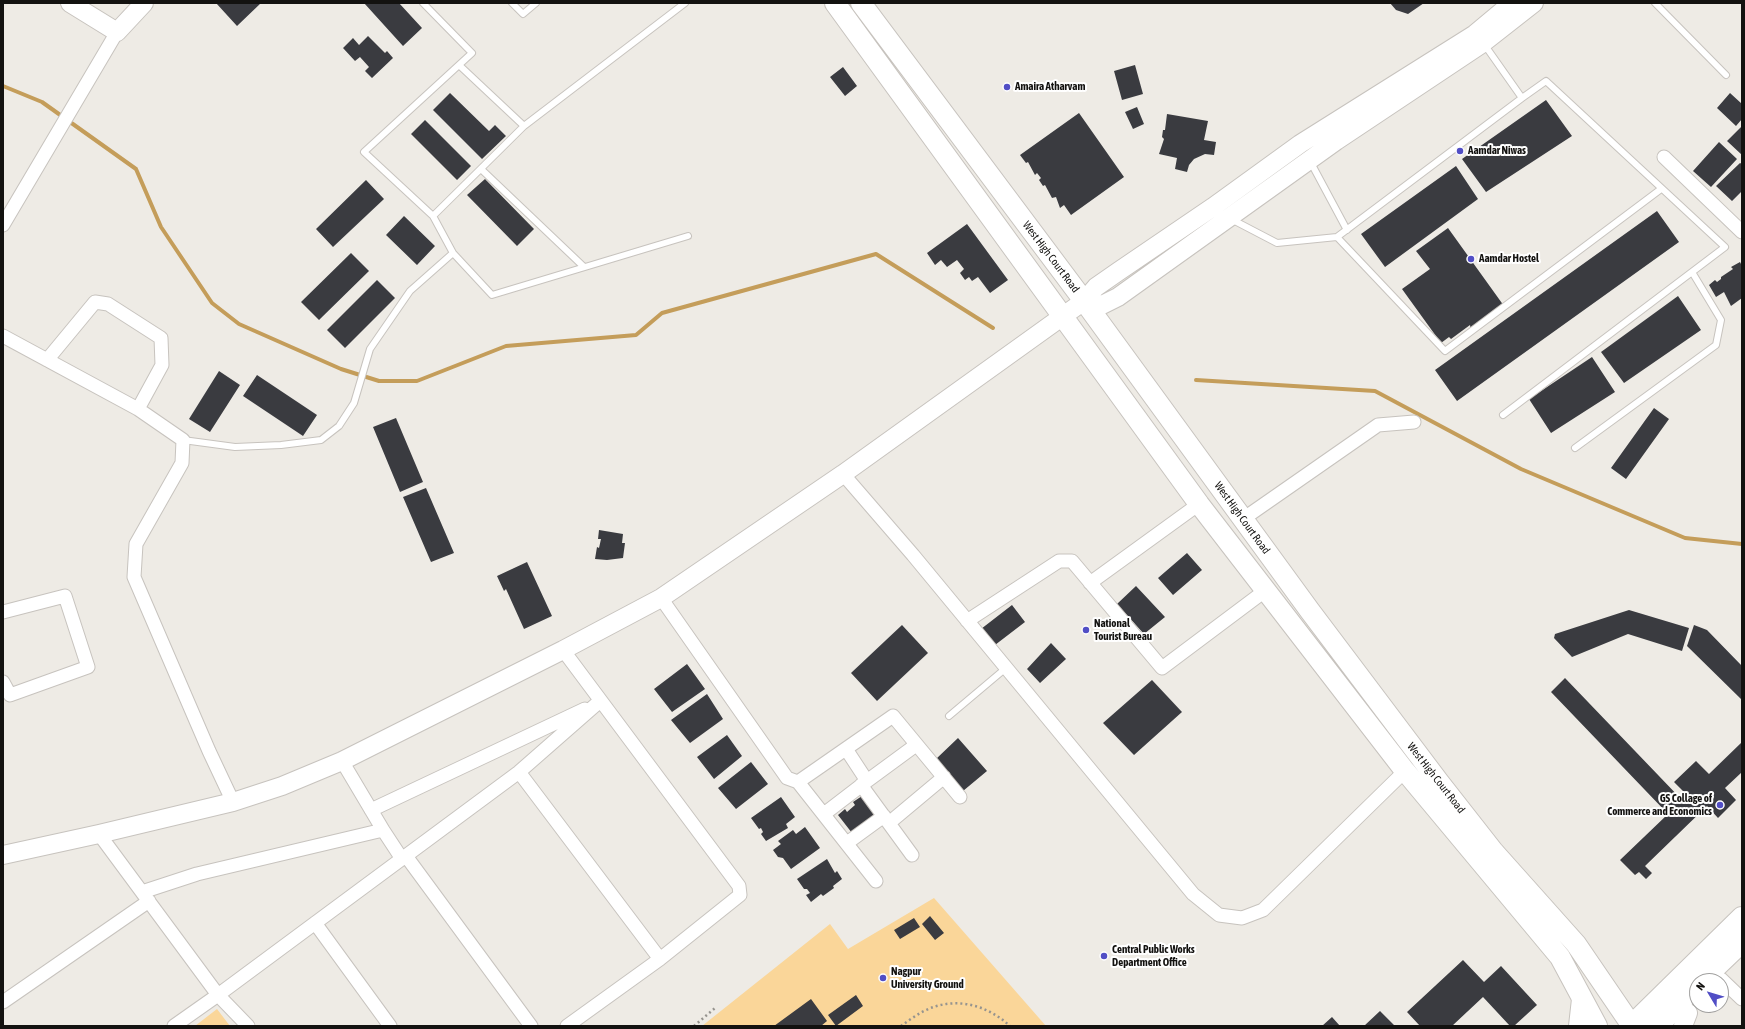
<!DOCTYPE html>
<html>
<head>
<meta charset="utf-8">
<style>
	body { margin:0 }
	#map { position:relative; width:1745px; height:1029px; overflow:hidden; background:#eeebe5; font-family:"Asap Condensed",sans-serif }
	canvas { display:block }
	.frame { position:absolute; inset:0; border:4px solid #131210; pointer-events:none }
	.north { position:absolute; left:1689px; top:973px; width:40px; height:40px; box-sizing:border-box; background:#fff; border:1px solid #a1a09f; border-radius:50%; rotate:308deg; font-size:11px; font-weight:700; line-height:16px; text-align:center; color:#131210 }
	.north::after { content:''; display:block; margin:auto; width:14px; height:18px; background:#514ec5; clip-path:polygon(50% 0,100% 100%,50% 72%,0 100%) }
</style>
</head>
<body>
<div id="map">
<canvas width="1745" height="1029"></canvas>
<div class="frame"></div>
<div class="north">N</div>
</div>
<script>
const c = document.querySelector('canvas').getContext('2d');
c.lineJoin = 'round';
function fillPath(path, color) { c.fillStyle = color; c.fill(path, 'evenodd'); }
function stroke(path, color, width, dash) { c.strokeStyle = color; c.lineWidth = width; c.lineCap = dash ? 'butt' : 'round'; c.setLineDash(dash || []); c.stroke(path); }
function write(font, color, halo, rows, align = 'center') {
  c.font = font + ' "Asap Condensed",sans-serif'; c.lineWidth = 4; c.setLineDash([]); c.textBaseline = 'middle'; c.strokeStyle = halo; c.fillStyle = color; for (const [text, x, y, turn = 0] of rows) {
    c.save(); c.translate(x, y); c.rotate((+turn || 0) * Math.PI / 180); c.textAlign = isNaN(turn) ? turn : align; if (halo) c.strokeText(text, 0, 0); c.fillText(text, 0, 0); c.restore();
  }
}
const green = new Path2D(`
	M934,898L1046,1026H702L830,924L848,949Z
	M217,1009L230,1026H195Z`);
const stream = new Path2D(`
	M3,86L42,102L136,169L161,227L212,303L239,324L341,369L379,381H417L506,346L636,335L662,313L876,254L993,328
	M1196,380L1375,391L1521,469L1685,538L1742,544`);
const building = new Path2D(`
	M216,3H261L237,26Z
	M364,3H399L422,28L403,46Z
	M1390,3H1424L1408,14L1396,10Z
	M368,36L385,53L387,51L393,58L372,78L365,71L369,67L360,57L355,61L343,48L353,38L359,45Z
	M1135,65L1143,94L1122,100L1114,71Z
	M843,67L857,86L845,96L830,77Z
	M450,93L489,131L495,125L506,136L482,159L433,110Z
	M1730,93L1742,104V119L1736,126L1717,108Z
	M1546,100L1572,136L1486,192L1462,159Z
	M1137,107L1144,124L1133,129L1125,112Z
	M1079,113L1124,177L1071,215L1064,205L1060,208L1056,197L1052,198L1045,185L1043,186L1039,180L1041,178L1037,173L1035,175L1028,162L1026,163L1020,155Z
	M1167,114L1208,121L1204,140L1216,142L1214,155L1205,154L1194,159L1189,165L1187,172L1175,169L1177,158L1159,154L1164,139L1162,137L1163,130H1165Z
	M425,120L471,166L457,180L411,134Z
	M1742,126V155L1727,141Z
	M1719,142L1737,159L1711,187L1693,171Z
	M1740,163L1742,164V191L1732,201L1716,186Z
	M1456,166L1478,199L1385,267L1361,234Z
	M485,179L534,229L517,246L467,195Z
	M366,180L384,199L333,247L316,229Z
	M1657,211L1679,242L1457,401L1435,370Z
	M404,216L435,246L417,265L386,235Z
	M967,224L1008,280L990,293L978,277L972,281L969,277L965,280L960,273L964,269L957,260L947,267L941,260L935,265L927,253Z
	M1448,228L1504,306L1471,330L1470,325L1451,339L1449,337L1441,343L1402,289L1430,269L1416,251Z
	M351,253L369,271L319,320L301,302Z
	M1740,262L1742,266V298L1731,306L1724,292L1716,297L1709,285L1715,280L1717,282L1721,279V277L1733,269L1731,267Z
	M377,280L395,298L345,348L327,330Z
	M1678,296L1701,330L1624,383L1601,352Z
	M1592,357L1615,392L1551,433L1529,399Z
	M219,371L240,385L210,432L189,419Z
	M257,375L317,415L303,436L243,396Z
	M1654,408L1669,419L1626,479L1611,468Z
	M396,418L423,482L400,492L373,427Z
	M426,488L454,553L431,562L403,497Z
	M599,530L623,534L622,543H625L623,558L607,560L595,559L597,547L599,548L601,539H598Z
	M1187,553L1202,570L1173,595L1158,578Z
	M527,562L552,616L524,629L506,589L504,591L497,576Z
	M1136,586L1165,617L1144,634L1117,604Z
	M1012,605L1025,622L995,645L981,629Z
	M1629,610L1689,628L1682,651L1628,634L1572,657L1554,638L1555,634Z
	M902,625L928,653L877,701L851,673Z
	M1694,625L1707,630L1742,666V700L1687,646Z
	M1051,643L1066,659L1040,683L1027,669Z
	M687,664L705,689L672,712L654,689Z
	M1565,678L1682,800L1687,795L1674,782L1696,761L1709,774L1742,742V772L1725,788L1736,800L1718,818L1707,806L1645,866L1652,873L1646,879L1639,872L1635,875L1620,860L1668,814L1551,692Z
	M1152,680L1182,712L1134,755L1103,723Z
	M707,694L723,719L690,743L671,720Z
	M727,735L742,756L714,779L697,757Z
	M958,738L987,771L963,791L936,759Z
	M751,762L768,784L736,809L718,788Z
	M862,796L876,814L852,833L838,815L845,809L847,812L855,805L853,802Z
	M781,797L795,817L786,824L788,828L766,841L761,834L763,832L761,828L759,829L751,818Z
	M805,827L820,848L791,869L783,858L778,857L773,850L781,844L778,841L793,830L796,834Z
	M827,859L835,873L837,871L842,879L833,886L834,888L823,896L821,894L811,902L806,895L810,893L807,889H804L797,879Z
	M930,916L944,933L935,940L922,924Z
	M914,918L920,927L900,939L894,930Z
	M1463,960L1484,982L1501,966L1537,1005L1514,1026H1510L1483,997L1452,1026H1420L1407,1012Z
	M856,995L863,1006L836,1026L828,1015Z
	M811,999L827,1021L821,1026H774Z
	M1380,1011L1395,1026H1364Z
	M1332,1017L1340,1026H1322Z`);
const path = new Path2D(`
	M694,1026L715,1008
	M901,1026C908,1021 916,1015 924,1011C954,996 986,1004 1010,1026`);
const lane = new Path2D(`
	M512,3L523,14L536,3
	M1655,3L1726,75
	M1484,44L1522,98L1546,81L1725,247L1503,415
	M459,65L524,126L685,3
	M1522,98L1337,237L1445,351L1661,189
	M1310,161L1347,230
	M481,169L584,267
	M433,216L524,126
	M1231,219L1277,243L1337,237
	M453,253L492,295L688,236
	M183,440L235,447L281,445L321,440L339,426L354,403L370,349L410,291L453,253L433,216L364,152L472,53L423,3
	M1575,448L1716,345L1721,320L1692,272
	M949,716L1006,668`);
const street = new Path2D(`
	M1664,157L1742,232
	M3,225L117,32
	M3,336L138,409L162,365L161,338L108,304L95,302L47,360
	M138,409L183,440L182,463L136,544L134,577L209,751L233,802
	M843,474L913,555L1193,894L1219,915L1242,918L1263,910L1405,771
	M1243,519L1378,425L1414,422
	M1090,583L1199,504
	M661,598L787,778L798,782L876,881
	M3,612L65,596L88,667L10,695L3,682
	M967,621L1059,561H1072L1162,668L1266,590
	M563,650L739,886L740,895L660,959L567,1026
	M846,749L867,781L916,745
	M342,761L383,830L402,859
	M519,772L660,959
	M798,782L893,716L960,797
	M861,785L912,855
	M371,810L585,709
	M824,814L867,781
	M889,823L944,777
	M99,834L218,995L248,1026
	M847,843L884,816
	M406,856L531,1026
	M142,892L197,874L383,830
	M315,923L390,1026
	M1721,979L1742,999
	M3,1002L149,901
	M174,1026L218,995L519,772L600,701`);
const secondary = new Path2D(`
	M70,3L117,32L144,3
	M1084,301L1102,305L1118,297L1336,141L1483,43L1534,3
	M3,855L99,834L233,802L282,786L342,761L563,650L661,598L843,474L1084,301L1096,287L1119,271L1213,207L1300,144L1475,34L1512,3
	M1578,1026L1581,999
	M1683,1026L1688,1013`);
const primary = new Path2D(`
	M835,3L1199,504L1405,771L1560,957L1597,1026
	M861,3L1084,301L1310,611L1439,782L1493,851L1576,944L1632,1026`);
const highway = new Path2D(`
	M1700,981L1742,941
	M1632,1026L1742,918
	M1657,1026L1696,984`);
const markers = [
	[1007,87,4,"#514ec5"],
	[1460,151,4,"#514ec5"],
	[1471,259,4,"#514ec5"],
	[1086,630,4,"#514ec5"],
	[1720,805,4,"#514ec5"],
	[1104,956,4,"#514ec5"],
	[883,978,4,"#514ec5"]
];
const poiNames = [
	["Amaira Atharvam",1015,87],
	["Aamdar Niwas",1468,151],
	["Aamdar Hostel",1479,259],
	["National",1094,624],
	["Tourist Bureau",1094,637],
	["GS Collage of",1712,799,"right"],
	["Commerce and Economics",1712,812,"right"],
	["Central Public Works",1112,950],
	["Department Office",1112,963],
	["Nagpur",891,972],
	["University Ground",891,985]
];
const streetNames = [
	["West High Court Road",1051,257,53],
	["West High Court Road",1242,518,54],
	["West High Court Road",1436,778,52]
];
fillPath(green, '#fad699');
stroke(stream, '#c49d5a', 4);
fillPath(building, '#3a3b40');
stroke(lane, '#c7c3be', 8);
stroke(street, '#c7c3be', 15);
stroke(secondary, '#c7c3be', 20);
stroke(primary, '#c7c3be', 22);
stroke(highway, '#c7c3be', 24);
stroke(path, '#96948f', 2.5, [2, 3]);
stroke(lane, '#fff', 6);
stroke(street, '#fff', 13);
stroke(secondary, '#fff', 18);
stroke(primary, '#fff', 20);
stroke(highway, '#fff', 22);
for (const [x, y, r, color] of markers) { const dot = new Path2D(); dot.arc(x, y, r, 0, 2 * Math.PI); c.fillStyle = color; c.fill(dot); stroke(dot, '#fff', 1.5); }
write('bold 11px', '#131210', '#fff', poiNames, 'left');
write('11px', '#131210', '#fff', streetNames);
</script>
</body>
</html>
